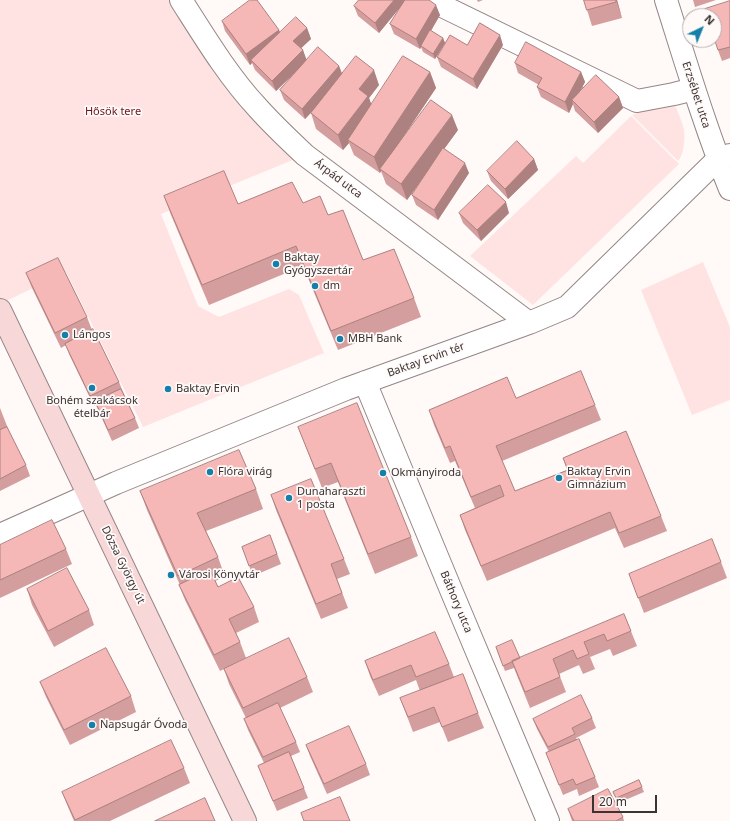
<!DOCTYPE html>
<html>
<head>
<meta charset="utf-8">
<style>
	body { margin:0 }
	#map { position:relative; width:730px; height:821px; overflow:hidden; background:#fff9f8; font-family:"Noto Sans",sans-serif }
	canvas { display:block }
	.north { position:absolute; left:682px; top:8px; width:40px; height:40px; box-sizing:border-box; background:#fff9f8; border:1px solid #b0aaa9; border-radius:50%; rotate:43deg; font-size:11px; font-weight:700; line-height:16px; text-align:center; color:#393333 }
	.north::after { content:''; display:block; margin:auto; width:14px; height:18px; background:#1480a9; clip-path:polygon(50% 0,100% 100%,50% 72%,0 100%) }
	.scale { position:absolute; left:592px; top:795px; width:65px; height:18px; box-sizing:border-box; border:2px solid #393333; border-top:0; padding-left:5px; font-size:12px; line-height:14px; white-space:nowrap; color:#393333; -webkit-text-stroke:3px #fff9f8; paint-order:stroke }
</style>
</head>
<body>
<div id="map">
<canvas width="730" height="821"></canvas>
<div class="north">N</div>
<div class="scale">20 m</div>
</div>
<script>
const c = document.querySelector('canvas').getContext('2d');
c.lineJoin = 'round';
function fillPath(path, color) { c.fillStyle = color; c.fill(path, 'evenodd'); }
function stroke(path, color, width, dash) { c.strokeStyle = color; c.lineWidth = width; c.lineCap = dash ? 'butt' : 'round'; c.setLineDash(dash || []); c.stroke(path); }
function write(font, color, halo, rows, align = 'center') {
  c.font = font + ' "Noto Sans",sans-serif'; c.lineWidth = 3.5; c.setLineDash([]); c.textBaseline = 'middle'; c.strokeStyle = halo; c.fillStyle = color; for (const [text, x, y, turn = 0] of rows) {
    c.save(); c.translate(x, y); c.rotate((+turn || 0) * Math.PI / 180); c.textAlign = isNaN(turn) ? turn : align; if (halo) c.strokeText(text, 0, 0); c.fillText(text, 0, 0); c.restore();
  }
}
const green = new Path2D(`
	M0,0H181L305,155L161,214L198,306L219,317L289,289L299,295L324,353L143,427L66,272L0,304Z
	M673,99C676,109 682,120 684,130C685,139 684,155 678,161L632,115Z
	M631,116L679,164L533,305L470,256L576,156L583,163Z
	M703,262L730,327V400L692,415L641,290Z`);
const street = new Path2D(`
	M181,0C204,36 228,76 257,107C272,124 289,140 305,155L529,323
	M430,0L637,101L674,94L694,89
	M666,0C686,63 705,127 730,189
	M365,382L451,590L548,821
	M0,535L116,483L346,389L529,323L567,307L718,159L730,155`);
const secondary = new Path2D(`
	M0,310L245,821`);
const wall = new Path2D(`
	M429,0L440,15L431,31L443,38L445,43L435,59L423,52L421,47L420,49L394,34L390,24L402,5L379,33L358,16L354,6Z
	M477,0H483L478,2Z
	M584,0H617L622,18L592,26Z
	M693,0H716L695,7Z
	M730,1V58L722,61L718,50Z
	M222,21L279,30L280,32L307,28L311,39L301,48L303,50L306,60L339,66L342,73L379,85L369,98L371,105L430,72L436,88L396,148L458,130L444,149L469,173L438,220L416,205L412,195L428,171L407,200L386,184L381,171L380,173L354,155L349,143L343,150L316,129L311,113L312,112L305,119L284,100L280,90L301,66L276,91L255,70L252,63L250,65L225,31Z
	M503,45L477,89L441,67L437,57Z
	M515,63L581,72L585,82L580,92L619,97L623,108L598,133L575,111L573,104L569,113L541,97L537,87L539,85L518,73Z
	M534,159L538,170L508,199L491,181L487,171Z
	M164,196L238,204L303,203L328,215L363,260L414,298L421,317L338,350L303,266L209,305L171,215Z
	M459,213H509L481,241L463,223Z
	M26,273L87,317L92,330L119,382L123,392L135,418L139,428L112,441L96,405L94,406L69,354L66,345L61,348L32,288Z
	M516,398L595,405L601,420L502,461L515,491L567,470L563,458L661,516L667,531L624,548L615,528L487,581L465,530L460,515L475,508L455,461L450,463L434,425L429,410Z
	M0,408L9,431L26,465L30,476L0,491Z
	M298,427L411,537L418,556L375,574L338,482L322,488Z
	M256,489L263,509L206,531L218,557L225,577L215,581L218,587L254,607L259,622L236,633L240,642L246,658L220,671L185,600L179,585H180L147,510L140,491Z
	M271,495L344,559L350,574L337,579L348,608L321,619L276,510Z
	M270,535L281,564L253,576L242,547Z
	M0,545L66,549L72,564L0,598Z
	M721,562L727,578L644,613L629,574Z
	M27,589L89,610L94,625L54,647L32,605Z
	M624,614L637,646L613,656L610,649L590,657L595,669L583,674L579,665L559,674L566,692L530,708L514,668L505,671L496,647L520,658Z
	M365,661L449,664L454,677L478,713L484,728L448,742L440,722L413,732L400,698L420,691L416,680L379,696L370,676Z
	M224,669L307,677L313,692L280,708L296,742L300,752L291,756L308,798L277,811L258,766L264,763L248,730L244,719L246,718L229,684Z
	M40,682L131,696L136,712L70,745L46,697Z
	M592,718L596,728L576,738L595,777L599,787L579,796L577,789L563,795L546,753L549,752L537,729L533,719Z
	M306,745L366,764L370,775L327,794L310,756Z
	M184,768L190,783L110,821H74L68,807L62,792Z
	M639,780L644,792L618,803L613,792Z
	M568,809L623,817L624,821H572Z`);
const shadedWall = new Path2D(`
	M394,0H406L379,33L375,23Z
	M616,0H617L622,18Z
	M436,5L440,15L420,49L416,39Z
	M307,28L311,39L297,52L293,41Z
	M279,30L283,41L251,60L252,63L250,65L246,54Z
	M500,35L503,45L477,89L473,79Z
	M443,38L445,43L435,59L433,54Z
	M303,50L307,61L276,91L272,81Z
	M339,66L343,77L305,119L302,109Z
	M374,70L379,85L369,98L374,111L348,140L349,143L343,150L338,135L359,89Z
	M430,72L436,88L381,170L380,169L381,171L380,173L374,157Z
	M581,72L585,82L574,102L572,100L573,104L569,113L565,102Z
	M619,97L623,108L598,133L594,122Z
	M452,115L458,130L407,200L401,184Z
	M534,159L538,170L508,199L505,189Z
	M465,163L469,173L438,220L434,210Z
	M506,202L509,213L481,241L477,230Z`);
const building = new Path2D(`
	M250,0H257L279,30L246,54L222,21Z
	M359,0H394L375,23L354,6Z
	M405,0H429L436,5L416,39L390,24Z
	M584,0H616V2L587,10Z
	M730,1V47L718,50L714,38V16H707L705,9Z
	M296,17L307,28L293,41L303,50L272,81L251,60Z
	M480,23L500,35L473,79L437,57L450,35L467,45Z
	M430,30L443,38L433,54L421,46Z
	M526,42L581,72L565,102L537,87L542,78L515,63Z
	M318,47L339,66L302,109L280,90Z
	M356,56L374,70L359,89L368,96L338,135L311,113Z
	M403,56L430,72L374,157L348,140Z
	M596,75L619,97L594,122L572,100Z
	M431,100L452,115L401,184L380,169Z
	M517,141L534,159L505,189L487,171Z
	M443,148L465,163L434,210L412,195Z
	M224,171L238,204L292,182L303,203L320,196L328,215L343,210L363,260L394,249L414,298L331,331L296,246L202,285L164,196Z
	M488,185L506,202L477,230L459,213Z
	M58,258L87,317L55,333L26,273Z
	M93,329L119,382L90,396L65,344Z
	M581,371L595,405L496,446L515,491L568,470L563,458L626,431L661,516L619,533L610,512L481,566L460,515L504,496L500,485L471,497L450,446L445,448L429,410L507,377L516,398Z
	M121,389L135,418L108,430L95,401Z
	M357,403L411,537L368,554L331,463L315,469L298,427Z
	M7,427L26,465L0,479V430Z
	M239,450L256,489L197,513L218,557L178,576L140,491Z
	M311,479L344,559L331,564L342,593L316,604L271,495Z
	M52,520L66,549L0,580V545Z
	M270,535L277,554L249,566L242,547Z
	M712,539L721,562L638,598L629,574Z
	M67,568L89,610L48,631L27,589Z
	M210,570L218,587L238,577L254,607L229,619L240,642L214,655L179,585Z
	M624,614L631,631L607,641L604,634L584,642L589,654L577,659L573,650L553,659L560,677L525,692L512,661Z
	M435,632L449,664L416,677L411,665L373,680L365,661Z
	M289,638L307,677L243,708L224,669Z
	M512,640L520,658L503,666L496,647Z
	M106,648L131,696L64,730L40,682Z
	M463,674L478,713L442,727L434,707L408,717L400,698Z
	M581,695L592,718L572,728L575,734L548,747L533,719Z
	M278,703L296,742L263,757L244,719Z
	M349,726L366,764L324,784L306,745Z
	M579,739L595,777L576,785L573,779L559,785L546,753Z
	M171,740L184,768L75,820L62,792Z
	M289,752L304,788L273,801L258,766Z
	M639,780L642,787L616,798L613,792Z
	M608,789L623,817L616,821H574L568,809Z
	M340,797L350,821H304L301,813Z
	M205,798L215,821H155Z`);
const markers = [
	[276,264,4,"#1480a9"],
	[315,286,4,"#1480a9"],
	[65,335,4,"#1480a9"],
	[340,339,4,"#1480a9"],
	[92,388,4,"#1480a9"],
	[168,389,4,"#1480a9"],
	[210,472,4,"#1480a9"],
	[383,473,4,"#1480a9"],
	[559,478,4,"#1480a9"],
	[289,498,4,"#1480a9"],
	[171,575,4,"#1480a9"],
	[92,725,4,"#1480a9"]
];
const streetNames = [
	["Erzsébet utca",696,95,72],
	["Árpád utca",338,179,37],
	["Baktay Ervin tér",426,360,-20],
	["Dózsa György út",123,565,64],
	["Báthory utca",456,602,67]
];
const parkNames = [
	["Hősök tere",113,112]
];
const poiNames = [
	["Baktay",284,258],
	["Gyógyszertár",284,271],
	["dm",323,286],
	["Lángos",73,335],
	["MBH Bank",348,339],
	["Baktay Ervin",176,389],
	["Bohém szakácsok",92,401,"center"],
	["ételbár",92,414,"center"],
	["Flóra virág",218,472],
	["Baktay Ervin",567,472],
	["Gimnázium",567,485],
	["Okmányiroda",391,473],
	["Dunaharaszti",297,492],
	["1 posta",297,505],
	["Városi Könyvtár",179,575],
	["Napsugár Óvoda",100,725]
];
fillPath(green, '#ffe3e2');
stroke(street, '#948686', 24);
stroke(secondary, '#948686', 24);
stroke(street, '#fff', 22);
stroke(secondary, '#f8d7d8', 22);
fillPath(wall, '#d39e9d');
fillPath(shadedWall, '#ac8180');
fillPath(building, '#f5b8b7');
stroke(building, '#ac8180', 1);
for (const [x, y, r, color] of markers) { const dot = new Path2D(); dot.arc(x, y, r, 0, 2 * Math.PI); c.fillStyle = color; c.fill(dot); stroke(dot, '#fff9f8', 1.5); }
write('11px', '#393333', '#fff9f8', streetNames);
write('11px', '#6a141e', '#fff9f8', parkNames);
write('11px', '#393333', '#fff9f8', poiNames, 'left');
</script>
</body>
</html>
